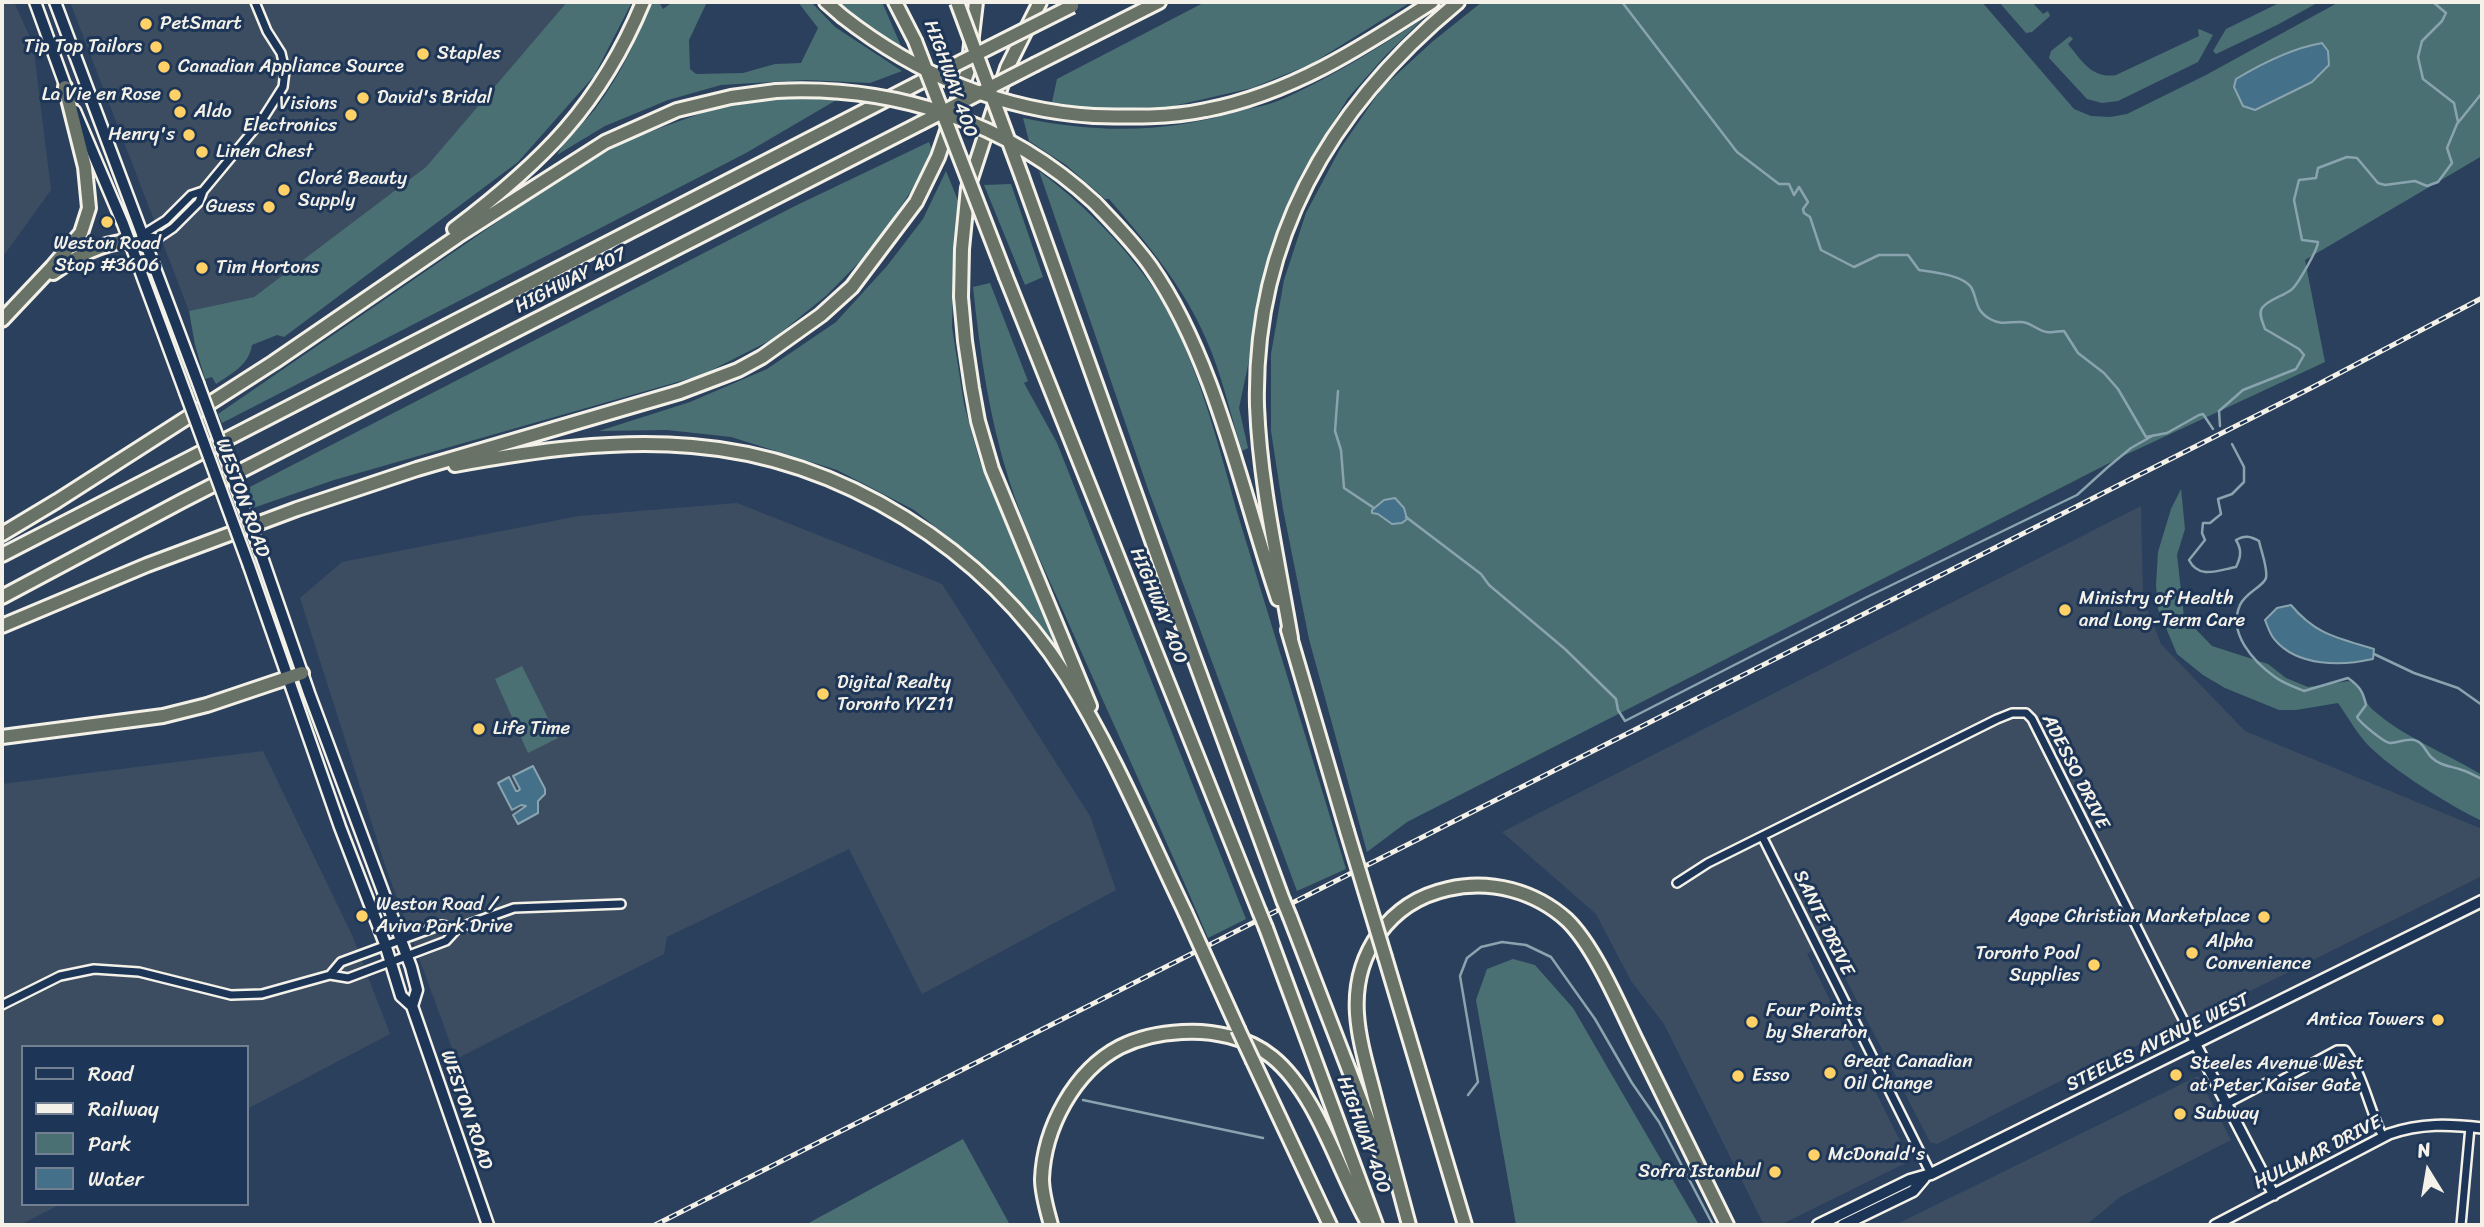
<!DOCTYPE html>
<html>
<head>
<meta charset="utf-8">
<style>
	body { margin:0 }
	#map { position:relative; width:2484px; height:1227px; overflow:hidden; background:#2b405c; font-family:Sriracha,sans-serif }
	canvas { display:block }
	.frame { position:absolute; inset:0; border:4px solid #f4f1e8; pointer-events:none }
	.legend { position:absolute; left:21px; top:1045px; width:228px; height:161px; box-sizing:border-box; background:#1d3557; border:2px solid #738091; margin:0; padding:9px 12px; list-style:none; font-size:21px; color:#f4f1e8 }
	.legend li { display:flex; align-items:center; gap:14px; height:35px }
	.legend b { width:35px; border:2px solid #738091 }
	.north { position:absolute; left:2393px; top:1136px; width:70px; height:70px; -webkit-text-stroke:5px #1d3557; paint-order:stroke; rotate:349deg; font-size:19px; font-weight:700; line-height:28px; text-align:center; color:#f4f1e8 }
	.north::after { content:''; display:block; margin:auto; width:24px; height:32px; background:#f4f1e8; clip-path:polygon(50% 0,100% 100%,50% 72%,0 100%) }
</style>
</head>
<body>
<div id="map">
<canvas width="2484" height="1227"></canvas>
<div class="frame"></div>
<ul class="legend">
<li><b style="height:9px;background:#1d3557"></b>Road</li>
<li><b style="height:9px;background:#f4f1e8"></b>Railway</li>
<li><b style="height:19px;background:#4a7073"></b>Park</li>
<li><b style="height:19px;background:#447089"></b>Water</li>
</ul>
<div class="north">N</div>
</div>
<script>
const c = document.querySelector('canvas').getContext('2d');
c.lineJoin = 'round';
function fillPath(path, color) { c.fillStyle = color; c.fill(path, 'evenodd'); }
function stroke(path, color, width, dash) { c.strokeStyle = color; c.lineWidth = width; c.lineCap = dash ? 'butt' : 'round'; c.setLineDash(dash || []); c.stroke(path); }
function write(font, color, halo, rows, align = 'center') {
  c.font = font + ' Sriracha,sans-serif'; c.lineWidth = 6; c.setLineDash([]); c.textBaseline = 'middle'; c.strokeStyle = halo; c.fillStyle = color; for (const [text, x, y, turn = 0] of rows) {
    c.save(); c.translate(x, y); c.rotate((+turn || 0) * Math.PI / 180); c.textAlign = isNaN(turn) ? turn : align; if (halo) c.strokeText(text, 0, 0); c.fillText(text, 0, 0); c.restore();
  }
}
const built = new Path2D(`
	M2,2H14L33,44L51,190L2,258Z
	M70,2H567L426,167L254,297L189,311Z
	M737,503L942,584L1090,816L1116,890L922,994L849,849L667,937L664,954L456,1059L385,865L300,598L342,562L579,516Z
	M2141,506L2143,599L2161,644L2245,731L2482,829V876L2200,1016L2052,1085L1937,1144L1930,1142L1826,941L1807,954L1910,1161L1780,1225H1764L1664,1024L1631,981L1596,914L1502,832Z
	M263,751L352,935L390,1034L247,1109V1047H23V1204H61L20,1225H2V784Z
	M2198,1076L2231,1140L2120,1197L2086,1225H1895Z`);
const green = new Path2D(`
	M567,2H632L594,76L518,162L284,337L277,335L252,345C249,365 231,374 216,384L212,377L205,379L195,345L189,311L254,297L426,167Z
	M652,2H659L663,9L673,2H707L689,40L690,69L696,74L743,73L775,64L801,63L818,28L798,2H811L835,27L902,71L870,83L806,80L721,85L668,100L605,126L557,155C567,136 583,125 595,109C620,76 637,39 652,2Z
	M838,2H882L904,53L851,17V12Z
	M1205,2H1411L1311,64L1252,88L1169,107L1092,109L1052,102L1057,79Z
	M1482,2H1982L2074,109L2091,116L2110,117L2127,114L2206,75L2339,2H2482V156L2305,260L2325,362L2123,456L1407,822L1367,852L1309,639L1283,509L1271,431V354L1284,280L1306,213L1340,149L1382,88L1432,42Z
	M1999,2H2032L2043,14L2048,11L2050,16L2032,32L2026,33Z
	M2281,2H2319L2277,25L2216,54L2213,51L2226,29Z
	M1423,19L1385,56L1348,98L1299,178L1273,246L1239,408L1248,448L1242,451C1230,414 1222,374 1206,339C1184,287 1146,242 1109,199H1105L1066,165L1029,141L1023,118C1101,134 1167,133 1244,110C1257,107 1272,104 1285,98C1333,76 1378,48 1423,19Z
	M2199,29L2213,35L2198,62L2118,101L2102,103L2087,99L2049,58L2051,51L2070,36L2073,39L2068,44C2082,61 2092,79 2116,75L2199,36L2198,30Z
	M777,99H838L746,153L222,423L218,414L573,170L632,138L713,109Z
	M929,142L933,153L911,191L875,246L827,295L773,339L702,375L334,480L253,508L246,489L795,206Z
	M946,171L959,203L954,247L952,327L964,404L979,459L1062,662L1024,610L975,558L914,510L837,470L731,437L667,430L599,431L690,402L767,369L836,322L887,266L923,219Z
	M1039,171C1082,203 1119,240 1150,283C1196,347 1219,450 1241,525C1276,640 1311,754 1346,869L1297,891L1148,489Z
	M1011,184L1043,277L1025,285L984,185Z
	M990,283L1028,381L1024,383L1057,443L1246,919L1208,938C1163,832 1115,728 1068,622C1048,576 1024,529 1009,480C989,417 980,353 973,287Z
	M2181,489L2185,529L2177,555L2184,617L2212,646L2268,664L2286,678L2308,687L2349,681C2360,686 2364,702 2373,710C2405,738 2446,753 2482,775V821C2449,805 2392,770 2367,744C2356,732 2348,717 2338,703L2296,710H2279L2225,688L2203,675L2177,654L2158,609L2156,585L2158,552L2171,509Z
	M522,666L558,738L528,753L495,679Z
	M1513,959L1535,965L1573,1008L1699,1225H1516L1476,1000L1487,969Z
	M963,1139L1010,1225H805Z`);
const water = new Path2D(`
	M2322,43L2328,51L2329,65L2312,82L2255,110L2243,106L2234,87L2236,79C2261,64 2293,48 2322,43Z
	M1395,498L1404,508L1407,519L1402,523L1392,524L1378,514L1372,513V510L1384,500Z
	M2291,605C2316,635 2338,638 2374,649L2373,659C2342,666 2298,667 2275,640C2270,635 2268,627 2265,620L2277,608Z
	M533,766L545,789V794L538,801V813L518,824L513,815L526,806L521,805L512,810L498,783L509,777L516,791H518L520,789L513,776Z`);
const stream = new Path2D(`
	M1622,2L1737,152L1779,184H1789L1794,195L1799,187L1808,202L1803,209L1804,213L1810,217L1821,250L1854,267L1879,255H1908L1919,270C1933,272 1962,275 1971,287C1978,299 1974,310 1990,319C2002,326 2011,321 2022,322C2032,323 2038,331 2047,332C2052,333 2059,331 2064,331L2078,353L2104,373L2118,389L2146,437L2167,433L2199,415L2203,414L2213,429
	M2433,2L2446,13L2442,21L2422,41L2418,57L2423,79L2454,103L2458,122
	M1338,391L1335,431L1341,450L1344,488L1374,508
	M2220,426L2219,411L2243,390L2296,369L2304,355L2299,349L2265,329C2263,323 2258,314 2262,308C2268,300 2283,296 2291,290C2297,286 2318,249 2318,242L2302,240L2294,200L2299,180L2316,178L2318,168L2347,157L2357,158L2378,183L2385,185L2415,181L2427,186L2438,182L2452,163L2447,148L2457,124L2482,93
	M2232,444L2244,467V482L2232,494L2218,499L2221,514L2210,523H2203L2202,533L2205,540L2189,560C2199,580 2219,570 2236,567C2241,557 2242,550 2236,540C2245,535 2250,536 2259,541C2261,551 2268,568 2266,578C2263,587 2246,592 2240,605C2227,633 2254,662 2275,677C2283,683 2294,687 2304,691L2348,678C2359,686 2363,691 2366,705L2357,717C2360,723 2385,743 2390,743C2399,743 2409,737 2417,741C2424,744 2426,752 2431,757C2440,766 2451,766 2462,770C2469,772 2475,776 2482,779
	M1406,517L1481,574L1489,585L1565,649L1616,699L1618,710L1625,721L1867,597L2077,495L2108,467L2131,448L2154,435
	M2374,654L2414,673L2458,688L2482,705
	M1468,1095L1478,1082L1460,976L1467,958L1481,947L1502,942L1526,945L1551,957L1595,1019L1632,1083L1659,1122L1713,1225
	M1083,1100L1263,1138`);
const minor = new Path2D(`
	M142,235L166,220L191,195L203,191
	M141,236L158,238L173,228L199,202L203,191L262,120L283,87L285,71L281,53L267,31L255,2
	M1762,836L1931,1174
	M1677,883L1708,863L1997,719L2012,713H2026L2032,719L2196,1045
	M330,975L341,962L441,925L458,928L514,908L621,904
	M2,1005L60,976L94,969L139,972L231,995L262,994L330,975L348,978L446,941L458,928
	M2226,1104L2266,1083L2274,1084L2337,1050H2345C2365,1078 2368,1107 2383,1137
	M2461,1225L2470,1127`);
const tertiary = new Path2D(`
	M2196,1045L2274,1195
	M2215,1225L2389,1134C2421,1123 2449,1124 2482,1128`);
const secondary = new Path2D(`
	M35,2L68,93
	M55,2L198,383
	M75,111L123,224L185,392
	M263,560L309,693L411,967L417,990L412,1006
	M249,566L340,827L385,944L401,996L412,1006L488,1225
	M1818,1225L1910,1180L1931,1174L2482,901
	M1843,1225L1913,1191L1924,1178`);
const motorway = new Path2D(`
	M826,2L842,16
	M895,2L915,41
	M1040,2L1007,68L968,188L962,249L961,297L965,341L972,388L978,421L992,469L1090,706
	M1036,64L1159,2
	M1094,116C1131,117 1169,118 1206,110C1290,94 1361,48 1432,2
	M1022,177L1190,647L1283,900
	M1095,203C1114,223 1135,244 1151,267C1215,359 1242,493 1278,599
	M454,229C542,162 600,106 643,2
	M53,273C76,257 100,243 129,241
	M1006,277L1259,911
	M2,320L52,267L81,233L89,208L85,167L65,87
	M455,465C532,451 614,439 692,446C842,458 985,549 1066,676C1113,751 1147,833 1185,912
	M2,534L57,501L274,362L458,236L605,142L677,110L731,97L776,91
	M2,555L936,74
	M2,597L182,501L921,123
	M2,626L147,565L297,509L417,469L680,392L738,370L762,357L821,315L852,287L916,202L938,157L968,70L976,2
	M1288,630L1347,831
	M1291,638C1278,561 1260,484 1257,406C1253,238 1332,106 1458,2
	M2,737L163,716L207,705L302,673
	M1290,917L1387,1169
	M1266,928L1376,1225
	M1385,957L1465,1225
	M1219,987L1238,1029
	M1253,1061L1330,1225
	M1051,1225C1047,1210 1042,1194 1042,1179C1044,1128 1074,1071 1120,1047C1138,1038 1162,1033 1182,1032C1211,1030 1248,1037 1272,1057C1318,1094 1339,1174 1369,1225
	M1409,1225C1398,1184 1387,1143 1376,1102C1369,1073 1359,1044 1357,1014C1353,954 1389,902 1448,889C1490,879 1535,891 1567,920C1594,946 1619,1005 1636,1040C1666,1102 1697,1163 1727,1225`);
const rail = new Path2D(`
	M655,1225L2313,387L2482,298`);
const secondaryBridge = new Path2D(`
	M198,383L263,560
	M185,392L249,566`);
const motorwayBridge = new Path2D(`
	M957,2L1022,177
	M842,16C916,74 999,110 1094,116
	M915,41L1006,277
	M943,71L1072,6
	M776,91C894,85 1007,121 1095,203
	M921,123L1036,64
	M1347,831L1385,957
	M1283,900L1290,917
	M1259,911L1266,928
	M1185,912L1219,987
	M1238,1029L1253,1061`);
const markers = [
	[146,24,7,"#ffd166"],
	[156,47,7,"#ffd166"],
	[423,54,7,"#ffd166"],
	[164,67,7,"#ffd166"],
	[175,95,7,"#ffd166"],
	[363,98,7,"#ffd166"],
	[180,112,7,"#ffd166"],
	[351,115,7,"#ffd166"],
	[189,135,7,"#ffd166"],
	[202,152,7,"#ffd166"],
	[284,190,7,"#ffd166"],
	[269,207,7,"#ffd166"],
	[107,222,7,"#ffd166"],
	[202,268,7,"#ffd166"],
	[2065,610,7,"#ffd166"],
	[823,694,7,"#ffd166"],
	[479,729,7,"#ffd166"],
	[362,916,7,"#ffd166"],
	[2264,917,7,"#ffd166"],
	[2192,953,7,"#ffd166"],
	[2094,965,7,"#ffd166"],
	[2438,1020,7,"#ffd166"],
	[1752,1022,7,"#ffd166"],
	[1830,1073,7,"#ffd166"],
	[2176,1075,7,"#ffd166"],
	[1738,1076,7,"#ffd166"],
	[2180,1114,7,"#ffd166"],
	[1814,1155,7,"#ffd166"],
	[1775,1172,7,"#ffd166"]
];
const poiNames = [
	["PetSmart",160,24],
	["Tip Top Tailors",142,47,"right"],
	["Staples",437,54],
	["Canadian Appliance Source",178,67],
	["La Vie en Rose",161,95,"right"],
	["David's Bridal",377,98],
	["Visions",337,104,"right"],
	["Electronics",337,126,"right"],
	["Aldo",194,112],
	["Henry's",175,135,"right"],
	["Linen Chest",216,152],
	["Cloré Beauty",298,179],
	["Supply",298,201],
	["Guess",255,207,"right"],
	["Weston Road",107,244,"center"],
	["Stop #3606",107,266,"center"],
	["Tim Hortons",216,268],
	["Ministry of Health",2079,599],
	["and Long-Term Care",2079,621],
	["Digital Realty",837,683],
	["Toronto YYZ11",837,705],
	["Life Time",493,729],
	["Weston Road /",376,905],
	["Aviva Park Drive",376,927],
	["Agape Christian Marketplace",2250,917,"right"],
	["Alpha",2206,942],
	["Convenience",2206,964],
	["Toronto Pool",2080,954,"right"],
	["Supplies",2080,976,"right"],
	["Four Points",1766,1011],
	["by Sheraton",1766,1033],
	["Antica Towers",2424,1020,"right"],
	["Great Canadian",1844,1062],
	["Oil Change",1844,1084],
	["Steeles Avenue West",2190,1064],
	["at Peter Kaiser Gate",2190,1086],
	["Esso",1752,1076],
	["Subway",2194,1114],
	["McDonald's",1828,1155],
	["Sofra Istanbul",1761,1172,"right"]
];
const streetNames = [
	["HIGHWAY 400",950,79,70],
	["HIGHWAY 407",571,281,-27],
	["WESTON ROAD",242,498,70],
	["HIGHWAY 400",1158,606,68],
	["ADESSO DRIVE",2075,772,63],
	["SANTE DRIVE",1823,923,64],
	["STEELES AVENUE WEST",2158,1043,-26],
	["WESTON ROAD",466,1110,71],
	["HIGHWAY 400",1363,1135,70],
	["HULLMAR DRIVE",2318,1153,-27]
];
fillPath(built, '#3c4d62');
fillPath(green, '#4a7073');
fillPath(water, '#447089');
stroke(water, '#8aa4af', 2);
stroke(stream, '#8aa4af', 2.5);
stroke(minor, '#f4f1e8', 12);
stroke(tertiary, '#f4f1e8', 14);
stroke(secondary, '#f4f1e8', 15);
stroke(motorway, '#f4f1e8', 18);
stroke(minor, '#1d3557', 7);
stroke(tertiary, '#1d3557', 9);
stroke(secondary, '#1d3557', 10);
stroke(motorway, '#697266', 12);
stroke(rail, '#f4f1e8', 5);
stroke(rail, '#1d3557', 2.5, [8]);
stroke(secondaryBridge, '#f4f1e8', 15, []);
stroke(motorwayBridge, '#f4f1e8', 18, []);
stroke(secondaryBridge, '#1d3557', 10);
stroke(motorwayBridge, '#697266', 12);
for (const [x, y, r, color] of markers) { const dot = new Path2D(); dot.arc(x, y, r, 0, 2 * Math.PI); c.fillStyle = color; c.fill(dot); stroke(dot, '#1d3557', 2.5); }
write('19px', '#f4f1e8', '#1d3557', poiNames, 'left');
write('19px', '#f4f1e8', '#1d3557', streetNames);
</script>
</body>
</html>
